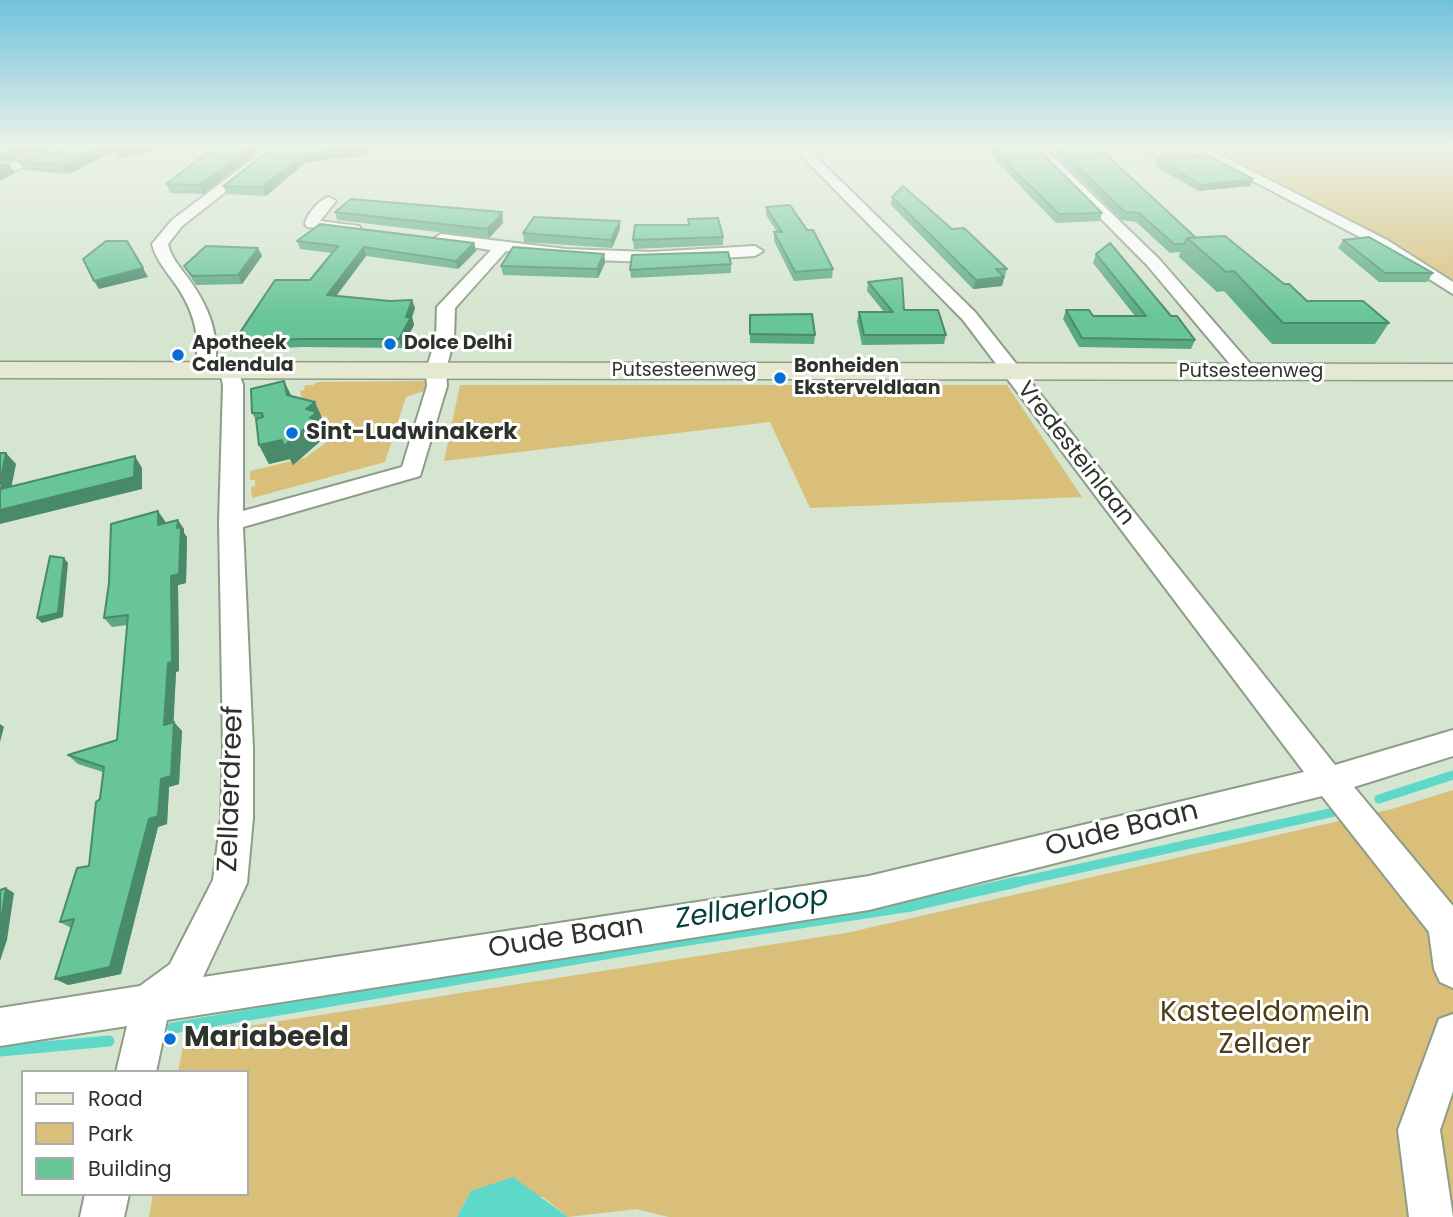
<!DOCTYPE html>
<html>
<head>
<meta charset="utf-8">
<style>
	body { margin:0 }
	#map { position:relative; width:1453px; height:1217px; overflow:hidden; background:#d5e5cf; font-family:Poppins,sans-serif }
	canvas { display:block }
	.legend { position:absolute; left:21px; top:1070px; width:228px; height:126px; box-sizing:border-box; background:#fff; border:2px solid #abadaa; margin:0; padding:9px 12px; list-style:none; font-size:21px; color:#2d332b }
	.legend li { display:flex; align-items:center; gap:14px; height:35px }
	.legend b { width:35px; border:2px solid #abadaa }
</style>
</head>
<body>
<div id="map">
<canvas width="1453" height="1217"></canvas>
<ul class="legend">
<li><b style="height:9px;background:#e6e9d1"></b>Road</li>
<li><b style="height:19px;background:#d9bf79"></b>Park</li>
<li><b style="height:19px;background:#67c597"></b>Building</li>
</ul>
</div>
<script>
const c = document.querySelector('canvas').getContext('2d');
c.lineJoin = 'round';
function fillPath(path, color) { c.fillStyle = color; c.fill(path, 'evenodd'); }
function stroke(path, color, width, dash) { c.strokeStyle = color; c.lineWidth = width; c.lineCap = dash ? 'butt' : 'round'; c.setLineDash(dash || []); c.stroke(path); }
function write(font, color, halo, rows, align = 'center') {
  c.font = font + ' Poppins,sans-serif'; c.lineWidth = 6; c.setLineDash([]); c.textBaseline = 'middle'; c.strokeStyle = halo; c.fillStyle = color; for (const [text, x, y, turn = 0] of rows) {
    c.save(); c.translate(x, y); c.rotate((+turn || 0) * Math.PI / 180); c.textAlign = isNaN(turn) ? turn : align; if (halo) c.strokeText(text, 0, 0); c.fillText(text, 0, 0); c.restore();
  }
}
const green = new Path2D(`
	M1133,147H1453V282L1392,242L1218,151L1151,159Z
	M429,381L427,390L406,397L385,462L252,498L251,487L255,486V480H250V471L305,458L335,436L327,417L306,413L300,391L304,390L305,385H313L317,382Z
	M460,385H1007L1082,497L810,508L770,422L444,461Z
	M1453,790V1217H669L636,1209L568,1217L543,1197L471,1191L457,1217H149L153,1194H247V1072H178L185,1036L846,933L1392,809Z`);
const water = new Path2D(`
	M513,1177L568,1217H457L471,1191Z`);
const streamFar1 = new Path2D(`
	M1379,799L1453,775
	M1009,884L1334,812`);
const stream = new Path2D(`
	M173,1028L675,942L911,906L1017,882
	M0,1051L109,1041`);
const minor = new Path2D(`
	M76,147H98L0,174V166Z
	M269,147H283L182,226L168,244C171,258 180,267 188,278C209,307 220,334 215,371L205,377L198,375L195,371C202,335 193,307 171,278C163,267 155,257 152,244L172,220Z
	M793,147H806L975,312L1335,765L1453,730V756L1354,787L1453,906V988L1440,982L1434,969L1429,932L1322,796L869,910L167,1020L156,1072H116L127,1026L0,1046V1008L140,986L170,964L213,880L221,818L223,749L219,522L223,385L220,371L230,365L237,367L243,385V511L402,467L427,386L426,370L436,338L437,307L491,250L436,242L433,239L441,234L566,249L650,252L755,246L763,251L755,256L650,262L566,259L506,251L455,308L454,338L446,370L447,386L420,476L243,527L253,749V818L247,883L203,977L869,876L1304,772L963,320Z
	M1030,147H1043L1159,259L1254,368L1257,372L1254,376H1240L1147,265Z
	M1211,150L1387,240L1453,282V294L1377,246L1207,157L1205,154Z
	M329,197L336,201L320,221L359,226L361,229L359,232L307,227L305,224C307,214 319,200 329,197Z
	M1453,1014V1091L1440,1130L1453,1217H1409L1398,1130L1439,1019Z
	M85,1194H129L124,1217H80Z`);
const secondary = new Path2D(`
	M0,362L1453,364V380L0,378Z`);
const wall = new Path2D(`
	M73,147H170L119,158L114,151L69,174L24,170L19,162Z
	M215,147H264L203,194L170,193L166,184Z
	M274,147H370V155L306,162L266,196L227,194L223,186Z
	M987,147H1036L1102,213L1100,221L1056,223L995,160L996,157Z
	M1047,147H1098L1195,237L1284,284L1307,301L1389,323L1375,344H1272L1224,291L1217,292L1179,257L1180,252L1170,253L1136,222L1122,220Z
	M1158,159L1253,179L1250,186L1198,191L1155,166Z
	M892,197L1007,269L1002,286L973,289L891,205Z
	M766,207L833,269L832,278L794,281L774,241V232H777L766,215Z
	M335,212L503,220V223L489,238L337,220Z
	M688,219L723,237V245L634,249L633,240L688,225Z
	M620,229L612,248L524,242L523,233Z
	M1343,240L1433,273L1427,282H1379L1338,248Z
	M297,241L474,243L476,251L458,269L366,256L336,296L415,308L412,317L414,325L402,348L301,347L238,351L233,343L310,280L332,253L300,249Z
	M258,248L262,256L242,284L196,285L184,266Z
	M604,254L605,263L598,278L503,275L501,266Z
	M1096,254L1171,316L1195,340L1191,349L1079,347L1063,319L1066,310L1093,316H1135L1093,263Z
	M731,264V273L631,278L630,270Z
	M868,282L904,310L946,335L944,344L862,345L857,321L859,312H884L867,291Z
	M750,315L815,335L814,344L750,343Z
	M291,396L323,420L322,421L326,430L322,433L324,438L293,465L290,459L269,464L259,445L256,420L252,413Z
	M165,521V523L184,529V533L187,537L186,583L178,585L179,671L176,672L173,722L182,731L179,784L169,787L167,824L158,827L121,974L68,985L71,928L60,922L89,866L103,772L78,764L68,755L117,740L127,625L112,627L104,618Z`);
const shadedWall = new Path2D(`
	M27,147H64L0,163V154Z
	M101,147H112L114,151L69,174L64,165Z
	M128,147H170L119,158L115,150Z
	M250,147H264L203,194L199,185Z
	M361,147H370V155L306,162L266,196L262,187L303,154Z
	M9,164L15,173L0,181V170Z
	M1253,179L1250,186L1198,191L1201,185Z
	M502,212L503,223L489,238L487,229Z
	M620,221V229L612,248L611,240Z
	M474,243L476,251L458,269L456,261Z
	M364,247L366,256L331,303L327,295Z
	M258,248L262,256L242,284L238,275Z
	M604,254L605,263L598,278L597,269Z
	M143,268L148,277L99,289L94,281Z
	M1004,277L1002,286L973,289L976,280Z
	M412,300L415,308L412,317L414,325L402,348L399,339L406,317Z
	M284,381L293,399L287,395Z
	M315,402L323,420L322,421L326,430L322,433L324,438L293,465L290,459L269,464L259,445Z
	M6,453L16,464L9,499L0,488Z
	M135,456L142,468V489L0,524V510Z
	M158,511L165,521V534L158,525Z
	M178,520L184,529V533L187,537L186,583L178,585L179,671L176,672L173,734L164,725L171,576Z
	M64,558L68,563L63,617L42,623L37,618Z
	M174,722L182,731L179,784L169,787L167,824L158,827L121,974L68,985L55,979L149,819L161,779Z
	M0,724L4,727L0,742Z
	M6,888L14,893L7,940L0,961V928Z`);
const building = new Path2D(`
	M0,147H27L0,154Z
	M73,147H101L64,165L19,162Z
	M112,147H128L115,150Z
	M215,147H250L199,185L166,184Z
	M274,147H361L303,154L262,187L223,186Z
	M995,147H1036L1102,213L1059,214L997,153L1000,152Z
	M1057,147H1098L1195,237L1187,238L1184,244H1174L1139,213L1125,212Z
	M1207,155L1253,179L1201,185L1158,159Z
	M9,164L0,170V166Z
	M903,186L952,229L964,228L1007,269H996L1004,277L976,280L892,197Z
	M351,199L502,212L499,215H502L487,229L335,212Z
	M790,205L807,230H813L833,269L795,272L774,232H782L766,207Z
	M534,217L620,221L611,240L523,233Z
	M718,218L723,237L633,240L635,225H689L688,219Z
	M320,224L474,243L456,261L364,247L327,295L390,301L412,300L406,317H411L399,339H298L233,343L275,280H310L338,246L297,241Z
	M1225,236L1284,284H1289L1307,301H1363L1389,323H1283L1234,271L1226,272L1187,238Z
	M1369,237L1433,273H1385L1343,240Z
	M106,241H127L143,268L94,281L83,259Z
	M1110,243L1171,316H1177L1195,340L1082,338L1066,310H1089L1093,316H1146L1096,254Z
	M206,246L258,248L238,275L192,276L184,266Z
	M513,247L604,254L597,269L501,266Z
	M728,252L731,264L630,270L632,255Z
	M902,278L904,310H938L946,335H864L859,312H893L868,282Z
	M812,314L815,335L750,334V315Z
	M284,381L287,395L315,402L306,409L317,412L310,418L316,419L284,446L282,440L259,445L256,419L263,417L262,413H252L251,389Z
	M0,453H6L0,484Z
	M135,456L134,477L0,510V488L1,489Z
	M158,511V525L178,520L177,528L181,527L179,574L171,576L172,662L168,663L164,725L174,722L171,776L161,779L158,816L149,819L110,967L55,979L74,919L60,922L77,868L89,866L96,802L100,799L104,767L68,755L117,740L128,615L104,618L109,583L111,524Z
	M50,556L64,558L58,613L37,618Z
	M6,888L0,928V890Z`);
const markers = [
	[390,344,7,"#076ed7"],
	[178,355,7,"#076ed7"],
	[780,378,7,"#076ed7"],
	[292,433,7,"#076ed7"],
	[170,1039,7,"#076ed7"]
];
const farPoinames = [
	["Apotheek",192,344],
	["Calendula",192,366],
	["Dolce Delhi",404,344],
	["Bonheiden",794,367],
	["Eksterveldlaan",794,389]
];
const farStreetnames = [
	["Putsesteenweg",684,371],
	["Putsesteenweg",1251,372]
];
const poiNames = [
	["Sint-Ludwinakerk",306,433]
];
const streetNames = [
	["Vredesteinlaan",1075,454,52]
];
const nearStreetnames = [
	["Zellaerdreef",232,789,-88],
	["Oude Baan",1122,830,-14],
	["Oude Baan",566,938,-9]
];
const nearWaternames = [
	["Zellaerloop",752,909,-9]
];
const nearParknames = [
	["Kasteeldomein",1265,1014],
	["Zellaer",1265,1046]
];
const nearPoinames = [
	["Mariabeeld",184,1039]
];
fillPath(green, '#d9bf79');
fillPath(water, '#5dd8c9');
stroke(streamFar1, '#5dd8c9', 9);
stroke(stream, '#5dd8c9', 11);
stroke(minor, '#8d9d88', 4);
stroke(secondary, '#8d9d88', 3);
fillPath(minor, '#fff');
fillPath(secondary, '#e6e9d1');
fillPath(wall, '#59a982');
fillPath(shadedWall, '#488a6a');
fillPath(building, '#67c597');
stroke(building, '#488a6a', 2);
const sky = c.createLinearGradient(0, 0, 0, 318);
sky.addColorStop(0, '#70c2dc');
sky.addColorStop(0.46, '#ecf3e9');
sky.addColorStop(1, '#ecf3e900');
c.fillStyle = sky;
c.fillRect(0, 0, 1453, 318);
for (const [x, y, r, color] of markers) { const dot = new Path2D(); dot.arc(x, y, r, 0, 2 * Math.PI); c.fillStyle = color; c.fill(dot); stroke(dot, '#fff', 2.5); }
write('bold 19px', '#2d332b', '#fff', farPoinames, 'left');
write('19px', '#2d332b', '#fff', farStreetnames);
write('bold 23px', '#2d332b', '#fff', poiNames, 'left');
write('23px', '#2d332b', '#fff', streetNames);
write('28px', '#2d332b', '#fff', nearStreetnames);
write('italic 28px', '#05403a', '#fff', nearWaternames);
write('28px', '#4a3d18', '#fff', nearParknames);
write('bold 28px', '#2d332b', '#fff', nearPoinames, 'left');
</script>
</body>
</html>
